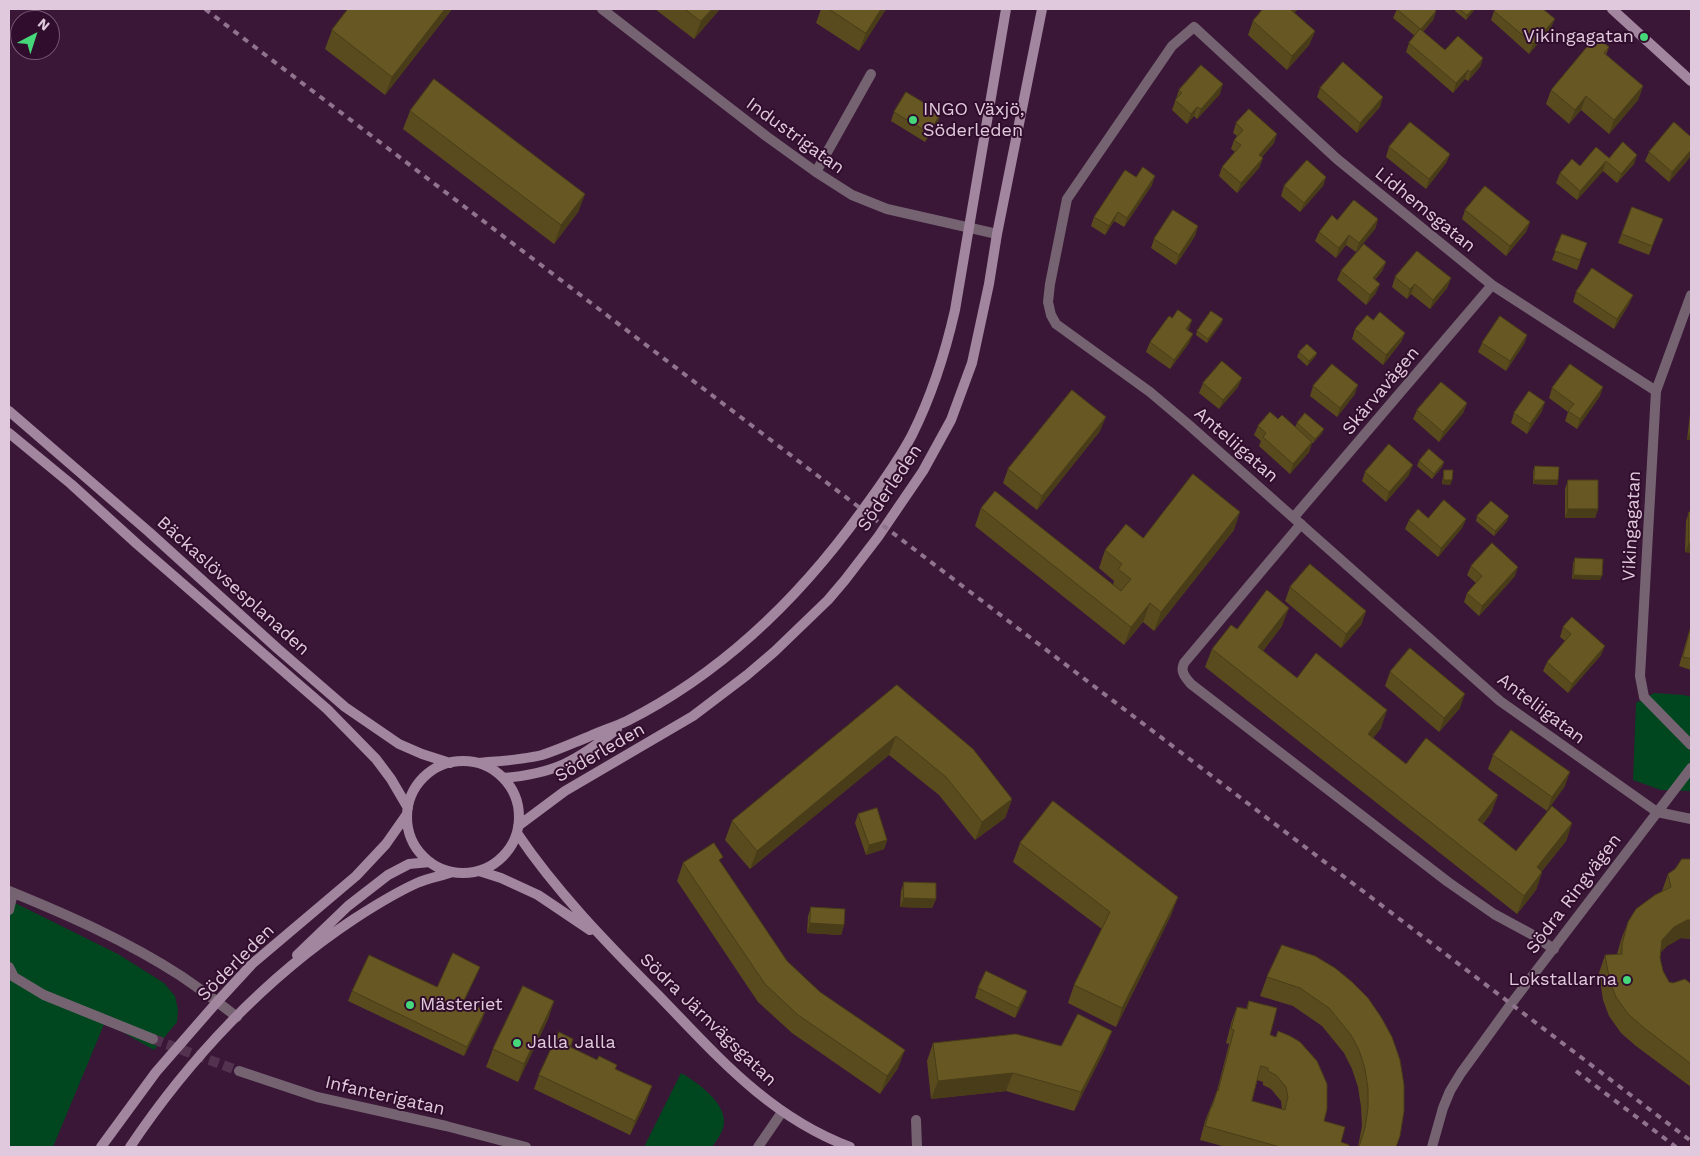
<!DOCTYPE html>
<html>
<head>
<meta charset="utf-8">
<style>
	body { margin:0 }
	#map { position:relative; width:1700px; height:1156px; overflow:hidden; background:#3a1737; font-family:"Work Sans",sans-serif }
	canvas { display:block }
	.frame { position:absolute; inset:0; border:10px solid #e0c9dc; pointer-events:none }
	.north { position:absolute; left:10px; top:10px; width:50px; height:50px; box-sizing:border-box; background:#300d2c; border:1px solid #765872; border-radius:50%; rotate:40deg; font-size:14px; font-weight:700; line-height:20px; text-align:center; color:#e0c9dc }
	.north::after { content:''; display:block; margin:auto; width:18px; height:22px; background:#46d77a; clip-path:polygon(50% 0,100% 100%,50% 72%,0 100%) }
</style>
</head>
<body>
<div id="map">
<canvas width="1700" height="1156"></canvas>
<div class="frame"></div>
<div class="north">N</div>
</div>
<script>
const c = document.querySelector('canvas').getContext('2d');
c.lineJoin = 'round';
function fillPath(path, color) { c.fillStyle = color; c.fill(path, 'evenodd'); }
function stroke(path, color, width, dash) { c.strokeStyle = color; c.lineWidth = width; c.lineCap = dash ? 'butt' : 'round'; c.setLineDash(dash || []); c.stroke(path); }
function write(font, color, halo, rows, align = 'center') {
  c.font = font + ' "Work Sans",sans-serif'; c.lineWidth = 4; c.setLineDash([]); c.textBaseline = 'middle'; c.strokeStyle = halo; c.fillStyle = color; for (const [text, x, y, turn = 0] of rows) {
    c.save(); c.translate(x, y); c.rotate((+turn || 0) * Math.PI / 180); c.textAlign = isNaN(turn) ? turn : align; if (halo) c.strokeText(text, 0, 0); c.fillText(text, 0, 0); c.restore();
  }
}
const green = new Path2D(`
	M1654,693L1684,695L1691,697V791L1661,790L1633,780L1636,703Z
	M9,891L11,901L118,954L164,983L175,996L178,1010L177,1022L154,1050L105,1022L53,1147H9Z
	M681,1073C697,1082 725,1102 724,1122C724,1131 717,1140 712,1147H644Z`);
const streetTunnel = new Path2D(`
	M153,1039L239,1071`);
const lane = new Path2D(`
	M816,172L871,74
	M1301,524L1184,663C1180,672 1185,677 1191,684L1448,882L1494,914L1531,934L1554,949
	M916,1120L917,1147`);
const street = new Path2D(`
	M602,9L766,136L816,172L852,195L887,209L997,234
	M1691,295L1656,391L1640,676L1644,697L1691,745
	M1656,391L1492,285L1337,159L1194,27L1172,46L1067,199L1050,284L1048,302L1051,315L1056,324L1150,392L1189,425L1500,701L1657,812L1691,819
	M1294,517L1492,285
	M9,891C68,915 127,941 181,976C200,989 219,1003 237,1017
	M9,910L13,893
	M9,967L14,977L44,995L153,1039
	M239,1071L317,1097L446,1126L526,1147
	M758,1147L782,1112
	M1432,1147L1443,1108L1450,1091L1461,1073L1511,1004L1691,768`);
const secondary = new Path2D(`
	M1612,9L1691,81
	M9,411L149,532L278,649L345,707L399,744L422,754L450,763
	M9,433L71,484L137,544L327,709L376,759L391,779L408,808
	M407 817a56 56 0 1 1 112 0a56 56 0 1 1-112 0Z
	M478,763C499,761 522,760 542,755C558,750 573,743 588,737C601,731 614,727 627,721C722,673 800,597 862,511C879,487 898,462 912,435C932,395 945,354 955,310L1006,9
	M503,778C554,774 577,761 617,729
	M518,826L565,791L693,716L747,675L774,652L828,600L845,580L878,537L923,471L951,420L972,363L989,284L997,234L1042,9
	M517,833C558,894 610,946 661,998C719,1058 770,1117 850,1147
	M479,871L501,878L538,895L590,930
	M297,955L348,906L388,875L409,864L430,862
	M101,1147L156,1072L217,1002L252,964L356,876L386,844L407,814
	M130,1147C189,1059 265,978 354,919C374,906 395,893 417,883C428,878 441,876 453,872`);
const rail = new Path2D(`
	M205,9L1691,1141
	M1576,1071L1676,1147`);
const wall = new Path2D(`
	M452,9L385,95L325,49L332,30Z
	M655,9H720L694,39Z
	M821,9H886L859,51L816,23Z
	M1298,9L1294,13L1315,31L1309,45L1287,70L1248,35L1253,21Z
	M1397,9H1434L1436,11L1433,20L1423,32L1445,50L1483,58L1480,67L1468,81L1465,79L1453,93L1406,52L1409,43L1415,36L1393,18Z
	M1456,9H1475L1466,20L1455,11Z
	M1494,11L1551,28L1529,54L1491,20Z
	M1595,46L1609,47L1606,55L1643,86L1638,100L1609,134L1581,110L1569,124L1546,104L1551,90Z
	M1320,88L1380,107L1357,133L1317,97Z
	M1179,90L1220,94L1197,119L1194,116L1187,124L1172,110Z
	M410,111L585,194L578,212L554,244L403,129Z
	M894,112L938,122L925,142L891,121Z
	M1236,123L1274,143L1262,157L1263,158L1259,168L1237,193L1219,176L1222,167L1235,152L1231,149L1234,140L1237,136L1233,133Z
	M1691,137V156L1669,182L1645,161L1649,152Z
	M1389,147L1450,154L1446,163L1426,189L1386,157Z
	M1609,158L1634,164L1617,183L1603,171L1577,200L1556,183L1560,173L1580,166Z
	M1136,177L1152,185L1124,227L1114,221L1105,235L1091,226L1094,217Z
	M1326,177L1323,186L1300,212L1281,196L1284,186Z
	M1632,207L1663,219L1649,255L1618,243Z
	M1465,210L1530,222L1526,232L1506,256L1462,219Z
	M1378,219L1375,229L1356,252L1346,245L1336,258L1315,241L1319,232L1337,220Z
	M1198,226L1195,236L1176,265L1151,248L1154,239Z
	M1562,234L1587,243L1577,270L1552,260Z
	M1386,262L1382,271L1375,280L1376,293L1366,305L1337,280L1341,271Z
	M1395,277L1451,278L1447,288L1430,309L1411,294L1407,299L1392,287Z
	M1576,292L1633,295L1629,304L1614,329L1573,302Z
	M1223,319L1221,324L1207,343L1196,335L1197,331Z
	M1373,320L1405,333L1401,342L1383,365L1352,339L1355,329Z
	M1189,329L1188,330L1189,343L1170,369L1146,352L1150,342Z
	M1527,335L1524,344L1506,371L1478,352L1482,343Z
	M1299,352L1317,353L1315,357L1307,366L1297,357Z
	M1203,383L1238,387L1219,409L1199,393Z
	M1313,386L1355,394L1337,417L1310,396Z
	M1552,388L1600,396L1577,429L1565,421L1568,412L1549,398Z
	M1467,403L1463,413L1439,442L1413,419L1417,410Z
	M1691,405V440H1687Z
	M1542,411L1527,434L1511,423L1514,413Z
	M1278,419L1295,427L1297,423L1322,433L1313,443H1312L1309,452L1290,474L1259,446L1261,441L1254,435L1258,426Z
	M1100,431L1037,510L1003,483L1008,469Z
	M1419,461L1444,462L1442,467L1432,479L1417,466Z
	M1535,466L1558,480L1557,485L1533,484V471Z
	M1444,470L1452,480L1450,485L1442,484L1443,475Z
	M1365,472L1409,475L1386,502L1362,481Z
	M1568,480L1598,509L1595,518H1565V489Z
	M981,508L1113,585L1114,581L1099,568L1105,550L1143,538L1234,530L1154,631L1143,622L1124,645L975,526Z
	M1689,512L1691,553L1685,552L1686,521Z
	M1477,516L1507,521L1494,536L1476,521Z
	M1428,518L1466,519L1462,528L1438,557L1405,529L1409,520Z
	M1575,558L1600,580L1572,579L1573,563Z
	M1471,566L1515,576L1479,616L1464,602L1467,593L1476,583L1467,575Z
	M1290,587L1366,611L1361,625L1341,648L1285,601Z
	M1282,626L1263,651L1297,678L1381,728L1373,738L1406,764L1498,795L1491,813L1483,824L1516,851L1572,823L1566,841L1542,871V872L1536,890L1517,914L1205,667L1212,649L1237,629Z
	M1691,626V670L1679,666L1688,635Z
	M1563,627L1601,655L1568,693L1543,671L1547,662L1565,641L1560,637Z
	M1390,672L1460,708L1439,732L1385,686Z
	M897,685L1012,799L1005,818L975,840L939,795L889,755L750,869L725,840L732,821Z
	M1493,755L1565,786L1547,811L1488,769Z
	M858,814L887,840L884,849L866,855L855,823Z
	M1020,843L1178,897L1171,915L1116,1027L1068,1003L1074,985L1102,929L1013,862Z
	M1691,859V939L1681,938L1667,946L1661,952L1660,958L1663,971L1669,982L1673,983L1691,984V1087L1636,1046L1621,1033L1609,1016L1603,1000L1599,973L1605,955L1617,954L1621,940L1628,922L1662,891L1668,874Z
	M683,863H721L787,961L898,1068L880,1094L792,1033L758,1002L677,881Z
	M904,882L936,899L932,908L900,907L901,891Z
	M811,907L844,925L841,935L807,933L808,916Z
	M1335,968L1396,1147H1358L1362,1126L1361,1107L1358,1087L1352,1069L1344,1053L1322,1026L1293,1006L1260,996L1267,977Z
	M476,976L464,1001L485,1011L482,1020L464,1056L348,1001L352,991L437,987Z
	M978,988L1027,991L1024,1000L1015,1018L975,998Z
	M554,1001L548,1019L518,1082L486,1067L493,1049Z
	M1249,1001L1270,1035L1276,1037L1278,1031L1324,1121L1341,1142L1349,1147H1226L1200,1140L1205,1121L1217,1091L1229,1044L1226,1043L1232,1020L1237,1007L1246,1009ZM1257,1080L1263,1082V1085L1271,1089L1281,1101L1282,1110L1252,1101Z
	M1112,1031L1105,1049L1074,1111L1006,1091L931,1099L927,1061L933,1043L1061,1046Z
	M573,1039L571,1047L616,1069L647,1100L630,1135L534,1089L539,1075Z`);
const shadedWall = new Path2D(`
	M445,9H452L385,95L392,77Z
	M712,9H720L694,39L701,21Z
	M881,9H886L859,51L866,33Z
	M1291,9H1298L1285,23Z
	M1473,9H1475L1466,20L1467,15Z
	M1436,11L1433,20L1417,38L1421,29Z
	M1555,19L1551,28L1529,54L1533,44Z
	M1315,31L1309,45L1287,70L1292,56Z
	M1483,58L1480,67L1468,81L1471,72Z
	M1468,70L1465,79L1453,93L1456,83Z
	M1223,84L1220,94L1197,119L1201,109Z
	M1643,86L1638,100L1609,134L1614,120Z
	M1586,96L1581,110L1569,124L1575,110Z
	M1383,97L1380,107L1357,133L1360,123Z
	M1197,107L1194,116L1187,124L1191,114Z
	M941,113L938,122L925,142L929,133Z
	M1277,134L1274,143L1255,164L1259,155Z
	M1691,150V156L1669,182L1672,172Z
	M1450,154L1446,163L1426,189L1429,179Z
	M1637,155L1634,164L1617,183L1621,174Z
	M1263,158L1259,168L1237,193L1241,183Z
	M1606,161L1603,171L1577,200L1580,191Z
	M1155,176L1152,185L1124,227L1127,218Z
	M1326,177L1323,186L1300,212L1304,203Z
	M585,194L578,212L554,244L561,225Z
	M1118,212L1114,221L1105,235L1109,226Z
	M1378,219L1375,229L1356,252L1359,243Z
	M1530,222L1526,232L1506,256L1510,246Z
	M1198,226L1195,236L1176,265L1179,255Z
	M1349,235L1346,245L1336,258L1339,248Z
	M1386,262L1382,271L1369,287L1373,278Z
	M1451,278L1447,288L1430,309L1433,300Z
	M1380,284L1376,293L1366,305L1370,295Z
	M1415,284L1411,294L1407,299L1410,289Z
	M1633,295L1629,304L1614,329L1617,319Z
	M1223,319L1221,324L1207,343L1208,339Z
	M1192,320L1189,329L1183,338L1186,329Z
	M1405,333L1401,342L1383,365L1386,355Z
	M1193,334L1189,343L1170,369L1174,360Z
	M1527,335L1524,344L1506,371L1510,361Z
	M1317,353L1315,357L1307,366L1309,361Z
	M1242,378L1238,387L1219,409L1223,400Z
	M1358,385L1355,394L1337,417L1340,408Z
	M1603,387L1600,396L1577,429L1580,419Z
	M1545,402L1542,411L1527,434L1530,424Z
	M1467,403L1463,413L1439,442L1443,432Z
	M1106,417L1100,431L1037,510L1042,496Z
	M1324,429L1322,433L1313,443L1315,439Z
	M1691,430V440H1687Z
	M1312,442L1309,452L1290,474L1293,464Z
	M1444,462L1442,467L1432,479L1434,474Z
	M1413,465L1409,475L1386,502L1389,492Z
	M1444,480H1452L1450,485L1442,484Z
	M1534,480H1558L1557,485L1533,484Z
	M1568,509H1598L1595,518H1565Z
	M1240,512L1234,530L1154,631L1161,612Z
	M1509,516L1507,521L1494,536L1495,531Z
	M1466,519L1462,528L1438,557L1441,548Z
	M1689,543H1691V553L1685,552Z
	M1518,567L1515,576L1479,616L1482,606Z
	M1574,575L1602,576L1600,580L1572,579Z
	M1150,603L1143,622L1124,645L1131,627Z
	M1289,608L1282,626L1252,665L1258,647Z
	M1366,611L1361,625L1341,648L1346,634Z
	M1605,646L1601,655L1568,693L1572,684Z
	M1465,694L1460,708L1439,732L1444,718Z
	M1387,710L1381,728L1362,752L1368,734Z
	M896,736L889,755L750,869L757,851Z
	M1570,772L1565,786L1547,811L1552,797Z
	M1498,795L1491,813L1471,839L1478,820Z
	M1012,799L1005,818L975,840L982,822Z
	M1572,823L1566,841L1530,886L1537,867Z
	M887,840L884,849L866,855L869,845Z
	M1542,872L1536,890L1517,914L1524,896Z
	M1178,897L1171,915L1116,1027L1122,1008Z
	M904,898L936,899L932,908L900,907Z
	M1687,920H1691V939L1681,938L1667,946L1655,958L1662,940L1674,927Z
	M810,923L844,925L841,935L807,933Z
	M480,967L476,976L460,1010L464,1000Z
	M1027,991L1024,1000L1015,1018L1018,1008Z
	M554,1001L548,1019L518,1082L524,1064Z
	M485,1011L482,1020L464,1056L467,1047Z
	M1112,1031L1105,1049L1074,1111L1081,1092Z
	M905,1050L898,1068L880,1094L887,1076Z
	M1013,1073L1006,1091L931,1099L938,1081Z
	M652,1086L647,1100L630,1135L635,1121Z`);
const building = new Path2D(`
	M348,9H445L392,77L332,30Z
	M685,9H712L701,21Z
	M829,9H881L866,33Z
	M1263,9H1291H1290L1315,31L1292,56L1253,21Z
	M1397,9H1434L1436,11L1421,29Z
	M1460,9H1473L1467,15Z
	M1496,9H1543L1555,19L1533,44L1494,11Z
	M1420,29L1445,50L1458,36L1483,58L1471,72L1468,70L1456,83L1409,43Z
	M1600,40L1609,47L1604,53L1643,86L1614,120L1586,96L1575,110L1551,90L1591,42L1595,46Z
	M1343,62L1383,97L1360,123L1320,88Z
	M1201,65L1223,84L1201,109L1197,107L1191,114L1175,100L1182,93L1179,90Z
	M434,79L585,194L561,225L410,111Z
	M906,92L941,113L929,133L894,112Z
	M1249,109L1277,134L1259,155L1263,158L1241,183L1222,167L1241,145L1234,140L1243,130L1236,123Z
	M1410,122L1450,154L1429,179L1389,147Z
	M1674,122L1691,137V150L1672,172L1649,152Z
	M1623,142L1637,155L1621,174L1606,161L1580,191L1560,173L1572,159L1580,166L1596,147L1609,158Z
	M1307,160L1326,177L1304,203L1284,186Z
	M1143,167L1155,176L1127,218L1118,212L1109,226L1094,217L1125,170L1136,177Z
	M1485,186L1530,222L1510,246L1465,210Z
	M1354,200L1378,219L1359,243L1349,235L1339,248L1319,232L1332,215L1337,220Z
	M1632,207L1663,219L1652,246L1622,234Z
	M1173,210L1198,226L1179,255L1154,239Z
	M1562,234L1587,243L1580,260L1555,251Z
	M1364,244L1386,262L1373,278L1380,284L1370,295L1341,271Z
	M1417,251L1451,278L1433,300L1415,284L1410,289L1395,277Z
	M1592,268L1633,295L1617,319L1576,292Z
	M1178,310L1192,320L1186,329L1193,334L1174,360L1150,342L1169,316L1172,318Z
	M1211,311L1223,319L1208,339L1197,331Z
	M1380,312L1405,333L1386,355L1355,329L1367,315L1373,320Z
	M1500,316L1527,335L1510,361L1482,343Z
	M1307,344L1317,353L1309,361L1299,352Z
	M1222,361L1242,378L1223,400L1203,383Z
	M1332,364L1358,385L1340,408L1313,386Z
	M1570,364L1603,387L1580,419L1568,411L1574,404L1552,388Z
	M1441,382L1467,403L1443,432L1417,410Z
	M1072,390L1106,417L1042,496L1008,469Z
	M1529,391L1545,402L1530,424L1514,413Z
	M1270,412L1278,419L1282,415L1312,442L1293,464L1263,437L1266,433L1258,426Z
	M1305,413L1324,429L1315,439L1297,423Z
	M1389,444L1413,465L1389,492L1365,472Z
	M1429,449L1444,462L1434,474L1419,461Z
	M1535,466L1559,467L1558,480H1534Z
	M1444,470H1453L1452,480H1444Z
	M1193,474L1240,512L1161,612L1150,603L1131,627L981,508L995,491L1121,591L1131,579L1118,569L1122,564L1105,550L1126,524L1143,538Z
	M1568,480H1598V509H1568Z
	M1444,500L1466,519L1441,548L1409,520L1418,509L1428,518Z
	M1491,501L1509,516L1495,531L1477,516Z
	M1689,512H1691V543H1689Z
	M1492,543L1518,567L1482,606L1467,593L1482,576L1471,566Z
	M1575,558L1603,559L1602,576L1574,575Z
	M1310,564L1366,611L1346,634L1290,587Z
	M1267,590L1289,608L1258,647L1297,678L1316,653L1387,710L1368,734L1406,764L1426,738L1498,795L1478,820L1516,851L1552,806L1572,823L1537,867L1542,872L1524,896L1212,649L1231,625L1237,629Z
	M1572,617L1605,646L1572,684L1547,662L1571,634L1563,627Z
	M1691,626V659L1683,657Z
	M1410,648L1465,694L1444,718L1390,672Z
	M897,685L973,749L1012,799L982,822L946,777L896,736L757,851L732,821Z
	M1511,730L1570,772L1552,797L1493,755Z
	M1053,801L1178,897L1122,1008L1074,985L1110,912L1020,843Z
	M877,808L887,840L869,845L858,814Z
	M714,843L723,857L719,860L787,961L820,992L905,1050L887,1076L798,1015L765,984L683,863Z
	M1682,859H1691V920H1687L1674,927L1662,940L1660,958L1663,971L1669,982L1673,983L1685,979L1691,984V1064L1643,1027L1628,1014L1616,997L1610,982L1605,955L1622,954V944L1628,922L1636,909L1655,895L1671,887L1668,874L1675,869Z
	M904,882L936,883V899L904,898Z
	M811,907L845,909L844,925L810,923Z
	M1282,945L1315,956L1335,968L1352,982L1368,998L1381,1017L1392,1037L1400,1060L1404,1085V1111L1400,1136L1396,1147H1359L1365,1128L1368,1108V1089L1365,1069L1359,1050L1351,1035L1329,1008L1300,988L1267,977Z
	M453,953L480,967L464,1000L485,1011L467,1047L352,991L369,955L437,987Z
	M986,971L1027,991L1018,1008L978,988Z
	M523,986L554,1001L524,1064L493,1049Z
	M1249,1001L1277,1008L1270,1035L1276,1037L1278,1031L1290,1036L1300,1042L1317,1061L1327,1084V1109L1324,1121L1345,1127L1341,1142L1349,1145V1147H1280L1205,1126L1211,1107H1212L1217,1091H1218L1234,1030L1231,1029L1237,1007L1247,1009ZM1261,1066L1268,1068V1071L1276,1075L1286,1087L1288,1097L1285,1110L1252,1101Z
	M1078,1014L1112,1031L1081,1092L1013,1073L938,1081L933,1043L1016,1034L1061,1046Z
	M559,1032L573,1039L570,1047L597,1060L599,1056L617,1065L615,1069L652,1086L635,1121L539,1075Z`);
const markers = [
	[1644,37,5,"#46d77a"],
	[913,120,5,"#46d77a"],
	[1627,980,5,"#46d77a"],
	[410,1005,5,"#46d77a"],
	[517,1043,5,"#46d77a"]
];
const poiNames = [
	["Vikingagatan",1634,37,"right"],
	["INGO Växjö,",923,110],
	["Söderleden",923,131],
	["Lokstallarna",1617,980,"right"],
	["Mästeriet",420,1005],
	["Jalla Jalla",527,1043]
];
const streetNames = [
	["Industrigatan",795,136,36],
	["Lidhemsgatan",1425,210,39],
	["Skärvavägen",1381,391,-50],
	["Anteliigatan",1236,445,41],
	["Söderleden",890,488,-56],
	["Vikingagatan",1632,526,-87],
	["Bäckaslövsesplanaden",233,586,42],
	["Anteliigatan",1541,709,37],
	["Söderleden",600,753,-30],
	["Södra Ringvägen",1574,894,-53],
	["Söderleden",236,963,-45],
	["Södra Järnvägsgatan",708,1020,44],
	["Infanterigatan",385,1096,13]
];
fillPath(green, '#00461e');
stroke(streetTunnel, '#533250', 10, [10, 5]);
stroke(lane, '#756372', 10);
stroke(street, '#756372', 10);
stroke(secondary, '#a2859e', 10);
stroke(rail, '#90738d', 4, [6, 6]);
fillPath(wall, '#594b1e');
fillPath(shadedWall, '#483d18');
fillPath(building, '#675723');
stroke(building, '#483d18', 1);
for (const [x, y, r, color] of markers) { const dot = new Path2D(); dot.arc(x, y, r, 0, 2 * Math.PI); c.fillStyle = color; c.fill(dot); stroke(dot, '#300d2c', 2); }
write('18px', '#e0c9dc', '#300d2c', poiNames, 'left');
write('18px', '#e0c9dc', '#300d2c', streetNames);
</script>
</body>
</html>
